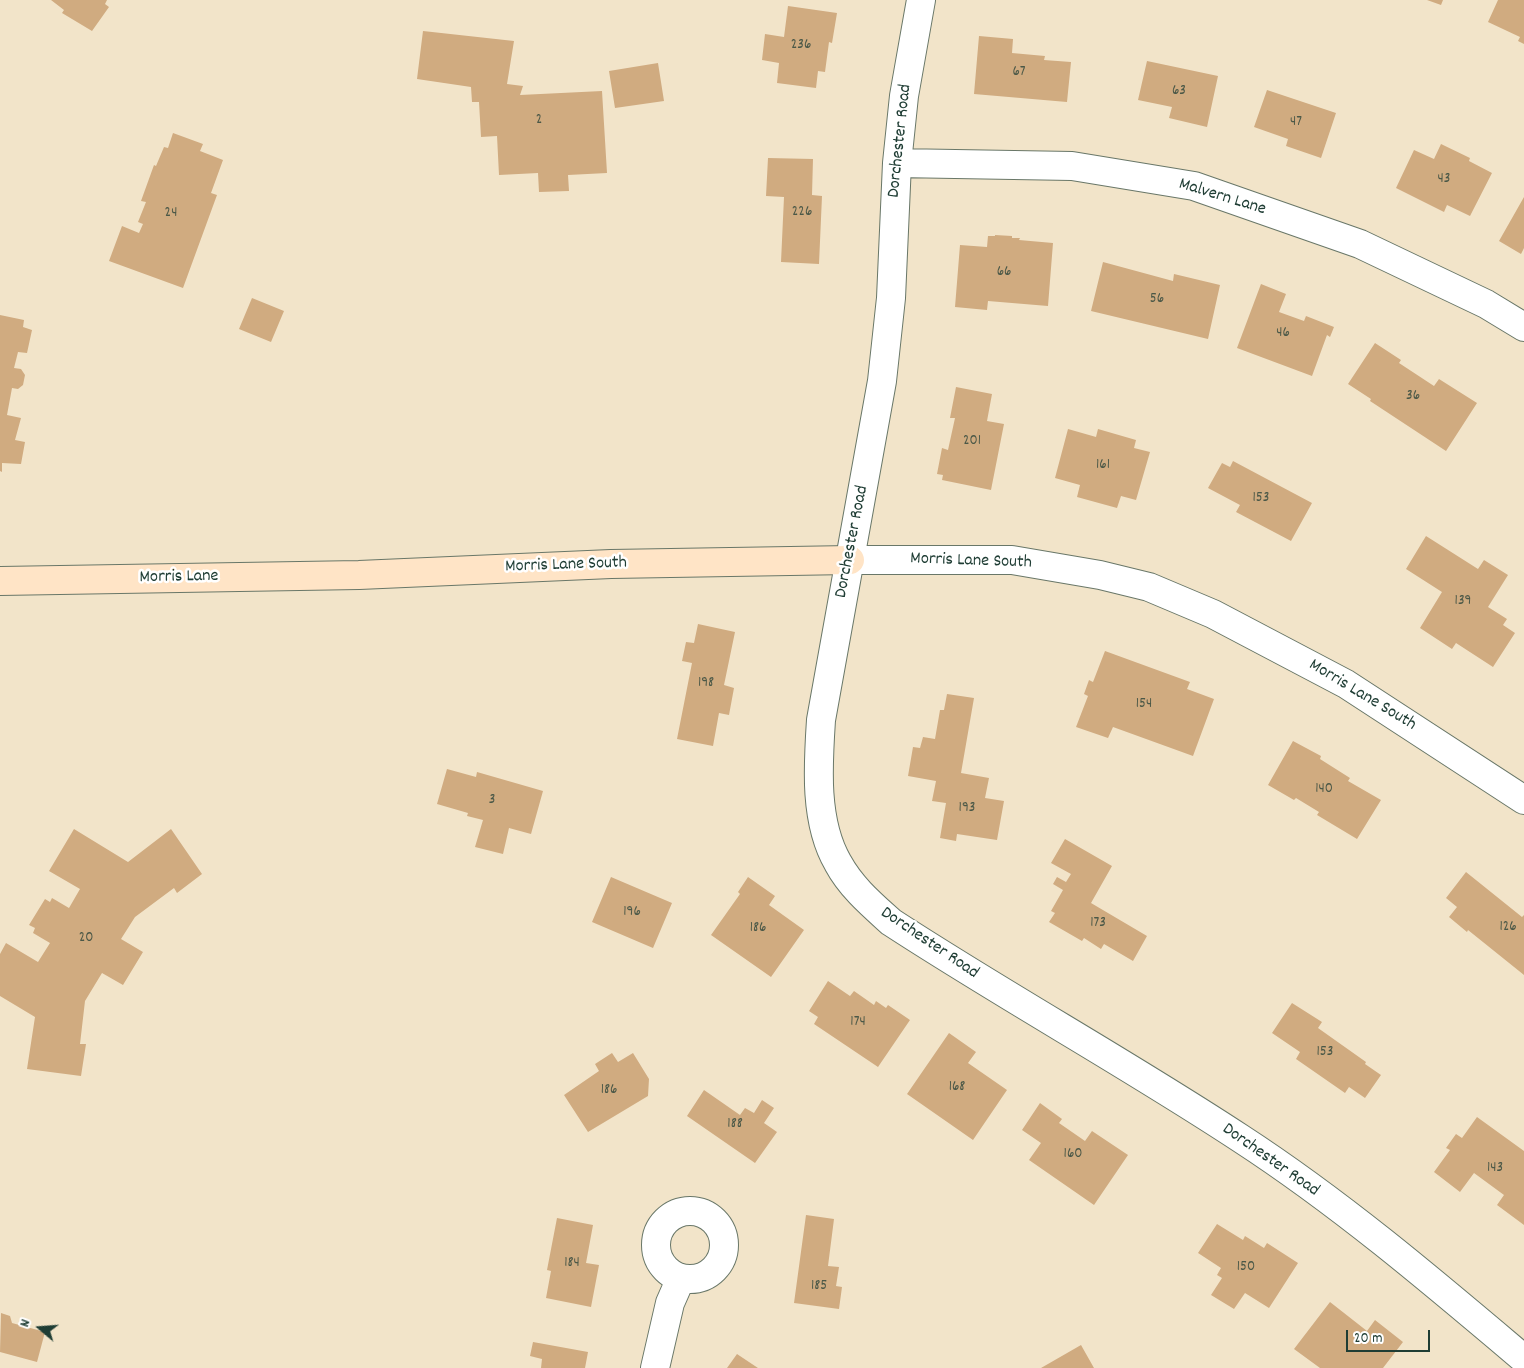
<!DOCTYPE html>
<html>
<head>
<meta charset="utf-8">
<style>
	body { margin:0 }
	#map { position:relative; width:1524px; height:1368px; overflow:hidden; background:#f2e4c9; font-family:Dekko,sans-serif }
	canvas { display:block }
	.north { position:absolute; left:15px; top:1303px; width:50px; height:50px; -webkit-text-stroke:4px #fff; paint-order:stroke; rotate:288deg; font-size:14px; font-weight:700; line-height:20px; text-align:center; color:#1f3d34 }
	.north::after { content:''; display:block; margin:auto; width:18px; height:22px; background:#1f3d34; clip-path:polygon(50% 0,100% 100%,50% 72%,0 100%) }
	.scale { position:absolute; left:1346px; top:1330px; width:84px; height:22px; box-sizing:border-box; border:2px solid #1f3d34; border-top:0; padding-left:6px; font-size:15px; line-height:18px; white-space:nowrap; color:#1f3d34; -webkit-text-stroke:4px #fff; paint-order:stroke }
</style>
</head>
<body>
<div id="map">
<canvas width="1524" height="1368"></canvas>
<div class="north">N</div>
<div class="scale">20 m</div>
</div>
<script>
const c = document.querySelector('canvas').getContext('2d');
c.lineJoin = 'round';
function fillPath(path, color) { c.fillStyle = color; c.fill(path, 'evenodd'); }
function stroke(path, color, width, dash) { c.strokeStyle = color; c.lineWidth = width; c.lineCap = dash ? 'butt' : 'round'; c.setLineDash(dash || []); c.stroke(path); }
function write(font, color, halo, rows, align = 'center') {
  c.font = font + ' Dekko,sans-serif'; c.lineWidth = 5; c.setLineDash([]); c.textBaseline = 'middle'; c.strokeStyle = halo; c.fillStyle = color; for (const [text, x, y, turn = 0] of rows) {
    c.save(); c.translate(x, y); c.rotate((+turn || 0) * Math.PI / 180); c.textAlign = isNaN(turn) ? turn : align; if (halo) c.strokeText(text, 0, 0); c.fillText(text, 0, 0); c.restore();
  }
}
const building = new Path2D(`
	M51,0H107L105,4L109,7L92,31L62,13L64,10Z
	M1427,0H1443L1441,5Z
	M1498,0H1524V44L1518,41L1520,37L1488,22Z
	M788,6L837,13L832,43L829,42L825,72L818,71L816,88L777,83L779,63L762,60L765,34L784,37Z
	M423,31L514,41L507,84L523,86L520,95L602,91L607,173L568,175L569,191L539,192L538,173L499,175L497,136L481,137L479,102H472L471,87L417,79Z
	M979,36L1013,39L1012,53L1045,56L1044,60L1071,62L1067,102L974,94Z
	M1147,61L1218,76L1207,127L1169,118L1172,107L1138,100Z
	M658,63L664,101L615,108L609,71Z
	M1267,90L1336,113L1321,158L1286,146L1288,139L1254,127Z
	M173,133L203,144L200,151L223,160L211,193L217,195L183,288L109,261L122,226L139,233L143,224L138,222L146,202L141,201L154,165L156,166L164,147L168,148Z
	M1441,144L1470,158L1469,161L1492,173L1470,216L1447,205L1444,212L1396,188L1414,150L1434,159Z
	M768,158L813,159L812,195L822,196L819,264L781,262L784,197L766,196Z
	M1524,197V248L1521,254L1499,241Z
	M995,235L1012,236V238H1020L1019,240L1053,243L1048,306L988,301L987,310L955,307L960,245L987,247L988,236H995Z
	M1103,262L1173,281L1174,274L1220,285L1208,339L1091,311Z
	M1261,284L1286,294L1279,312L1304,321L1306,316L1334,327L1330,337L1327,335L1312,376L1237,348Z
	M252,298L284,311L271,342L239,329Z
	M0,315L24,320L23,327L32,330L27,353L18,352L14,368L21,369L25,375L23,385L18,389L12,388L7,415L21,418L15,440L25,442L21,464L2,463V472L0,471Z
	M1375,343L1401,360L1399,363L1434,386L1439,379L1477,403L1446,451L1370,401L1371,399L1348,384Z
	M956,387L992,394L987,421L1004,424L991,490L942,480L943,475L937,474L942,448L948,450L955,418H950Z
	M1068,429L1096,437L1098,429L1136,440L1134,448L1150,452L1136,500L1121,496L1117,508L1077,497L1080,485L1055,478Z
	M1233,461L1312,503L1291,541L1236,512L1240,505L1208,488L1222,463L1230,467Z
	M1426,536L1478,569L1484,560L1508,575L1488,607L1507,619L1503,625L1515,633L1493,667L1456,643L1452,649L1420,628L1442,592L1406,569Z
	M698,624L735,632L724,685L734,688L729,715L719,713L713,746L677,739L692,663L682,661L686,642L694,643Z
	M1105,651L1190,682L1187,689L1214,699L1193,756L1113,727L1108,738L1076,727L1088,696L1084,694L1089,680L1093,682Z
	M947,694L974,698L961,773L989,778L985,798L1004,801L997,840L957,834L956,841L940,838L946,803L932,801L936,781L908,776L913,747L920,748L923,737L935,739L940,710H944Z
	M1293,741L1321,756L1320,759L1350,778L1348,781L1381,800L1357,839L1317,815L1319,812L1296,798L1294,800L1268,785Z
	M447,769L476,777L477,772L543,791L531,834L509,828L503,854L475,847L483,820L467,816L468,813L437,804Z
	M74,829L128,862L171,829L202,874L177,893L174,888L135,917L121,939L143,952L123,985L102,973L85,1001L80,1044H86L81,1076L27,1069L35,1017L0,996V954L6,943L38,962L50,943L33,933L35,928L29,925L45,899L50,902L52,898L69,908L80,889L49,871Z
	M1065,839L1112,866L1091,903L1147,936L1133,961L1104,944L1101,949L1084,938L1082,941L1049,922L1055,913L1051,911L1063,890L1053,884L1057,877L1066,882L1071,874L1051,863Z
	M1466,872L1522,917L1524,915V975L1468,930L1467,932L1449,917L1457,907L1446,898Z
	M611,877L672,903L653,948L592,922Z
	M748,877L775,896L769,905L804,930L771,977L711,935L740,894L738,892Z
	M828,981L850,996L854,991L874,1005L876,1001L886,1008L888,1005L910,1020L878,1067L814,1024L818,1017L809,1011Z
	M1292,1003L1322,1022L1318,1028L1366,1062L1365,1064L1381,1075L1365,1098L1349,1087L1345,1093L1296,1059L1300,1052L1272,1033Z
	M949,1033L976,1052L968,1063L1007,1090L973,1140L907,1094Z
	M612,1053L618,1062L633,1053L649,1079L648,1096L588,1132L564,1095L599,1071L595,1064Z
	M704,1090L740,1115L745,1108L754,1113L762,1100L774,1108L764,1123L777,1132L755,1163L687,1116Z
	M1040,1103L1062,1119L1059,1123L1085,1141L1092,1131L1128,1155L1094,1205L1029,1160L1041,1143L1022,1130Z
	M1477,1117L1524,1151V1225L1497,1205L1504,1195L1474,1173L1460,1192L1434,1172L1450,1150L1446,1148L1456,1134L1462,1138Z
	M806,1215L834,1219L828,1266L839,1267L836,1286L842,1287L839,1309L794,1303Z
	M557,1218L593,1225L586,1263L599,1265L591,1307L546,1298L551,1271L547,1270Z
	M1217,1224L1243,1240L1245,1236L1264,1248L1267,1243L1298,1263L1269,1308L1245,1293L1234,1309L1211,1295L1222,1278L1217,1275L1221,1268L1198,1253Z
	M1330,1302L1367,1331L1375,1320L1403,1342L1383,1368H1320L1294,1349Z
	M1,1313L10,1316L12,1323L45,1332L37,1362L0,1352Z
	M533,1342L588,1352L585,1368H541L542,1359L530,1356Z
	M1081,1345L1094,1368H1041Z
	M737,1354L758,1368H727Z`);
const street = new Path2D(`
	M921,0L904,96L897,163L891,298L882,381L821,720C818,765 814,822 838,863C851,887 871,904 891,922C1006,997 1126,1063 1240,1138C1340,1203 1433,1282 1524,1359
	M897,163L1072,166L1194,186L1360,244L1486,304L1524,327
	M850,560H1012L1100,575L1149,587L1213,614L1346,684L1524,800
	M656 1245a34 34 0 1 1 68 0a34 34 0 1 1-68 0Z
	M655,1368L670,1303L681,1278`);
const secondary = new Path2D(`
	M0,581L359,575L611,564L850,560`);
const numberNames = [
	["236",801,46],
	["67",1019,73],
	["63",1179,92],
	["2",539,121],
	["47",1296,123],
	["43",1444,180],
	["226",802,213],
	["24",171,214],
	["66",1004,273],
	["56",1157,300],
	["46",1283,334],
	["36",1413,397],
	["201",972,442],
	["161",1103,466],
	["153",1261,499],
	["139",1463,602],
	["198",706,684],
	["154",1144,705],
	["140",1324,790],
	["3",492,801],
	["193",967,809],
	["196",632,913],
	["173",1098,924],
	["126",1508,928],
	["186",758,929],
	["20",86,939],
	["174",858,1023],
	["153",1325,1053],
	["168",957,1088],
	["186",609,1091],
	["188",735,1125],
	["160",1073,1155],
	["143",1495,1169],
	["184",572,1264],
	["150",1246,1268],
	["185",819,1287]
];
const streetNames = [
	["Dorchester Road",901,141,-84],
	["Malvern Lane",1222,198,17],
	["Dorchester Road",853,542,-79],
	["Morris Lane South",971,562,2],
	["Morris Lane South",566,566,-2],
	["Morris Lane",179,578,-1],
	["Morris Lane South",1362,696,31],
	["Dorchester Road",929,944,34],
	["Dorchester Road",1270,1161,35]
];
fillPath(building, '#d0ab80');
stroke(street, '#697768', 30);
stroke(secondary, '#697768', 30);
stroke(street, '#fff', 28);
stroke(secondary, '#ffe4c6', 28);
write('15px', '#4b5847', null, numberNames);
write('18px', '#1f3d34', '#fff', streetNames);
</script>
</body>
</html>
